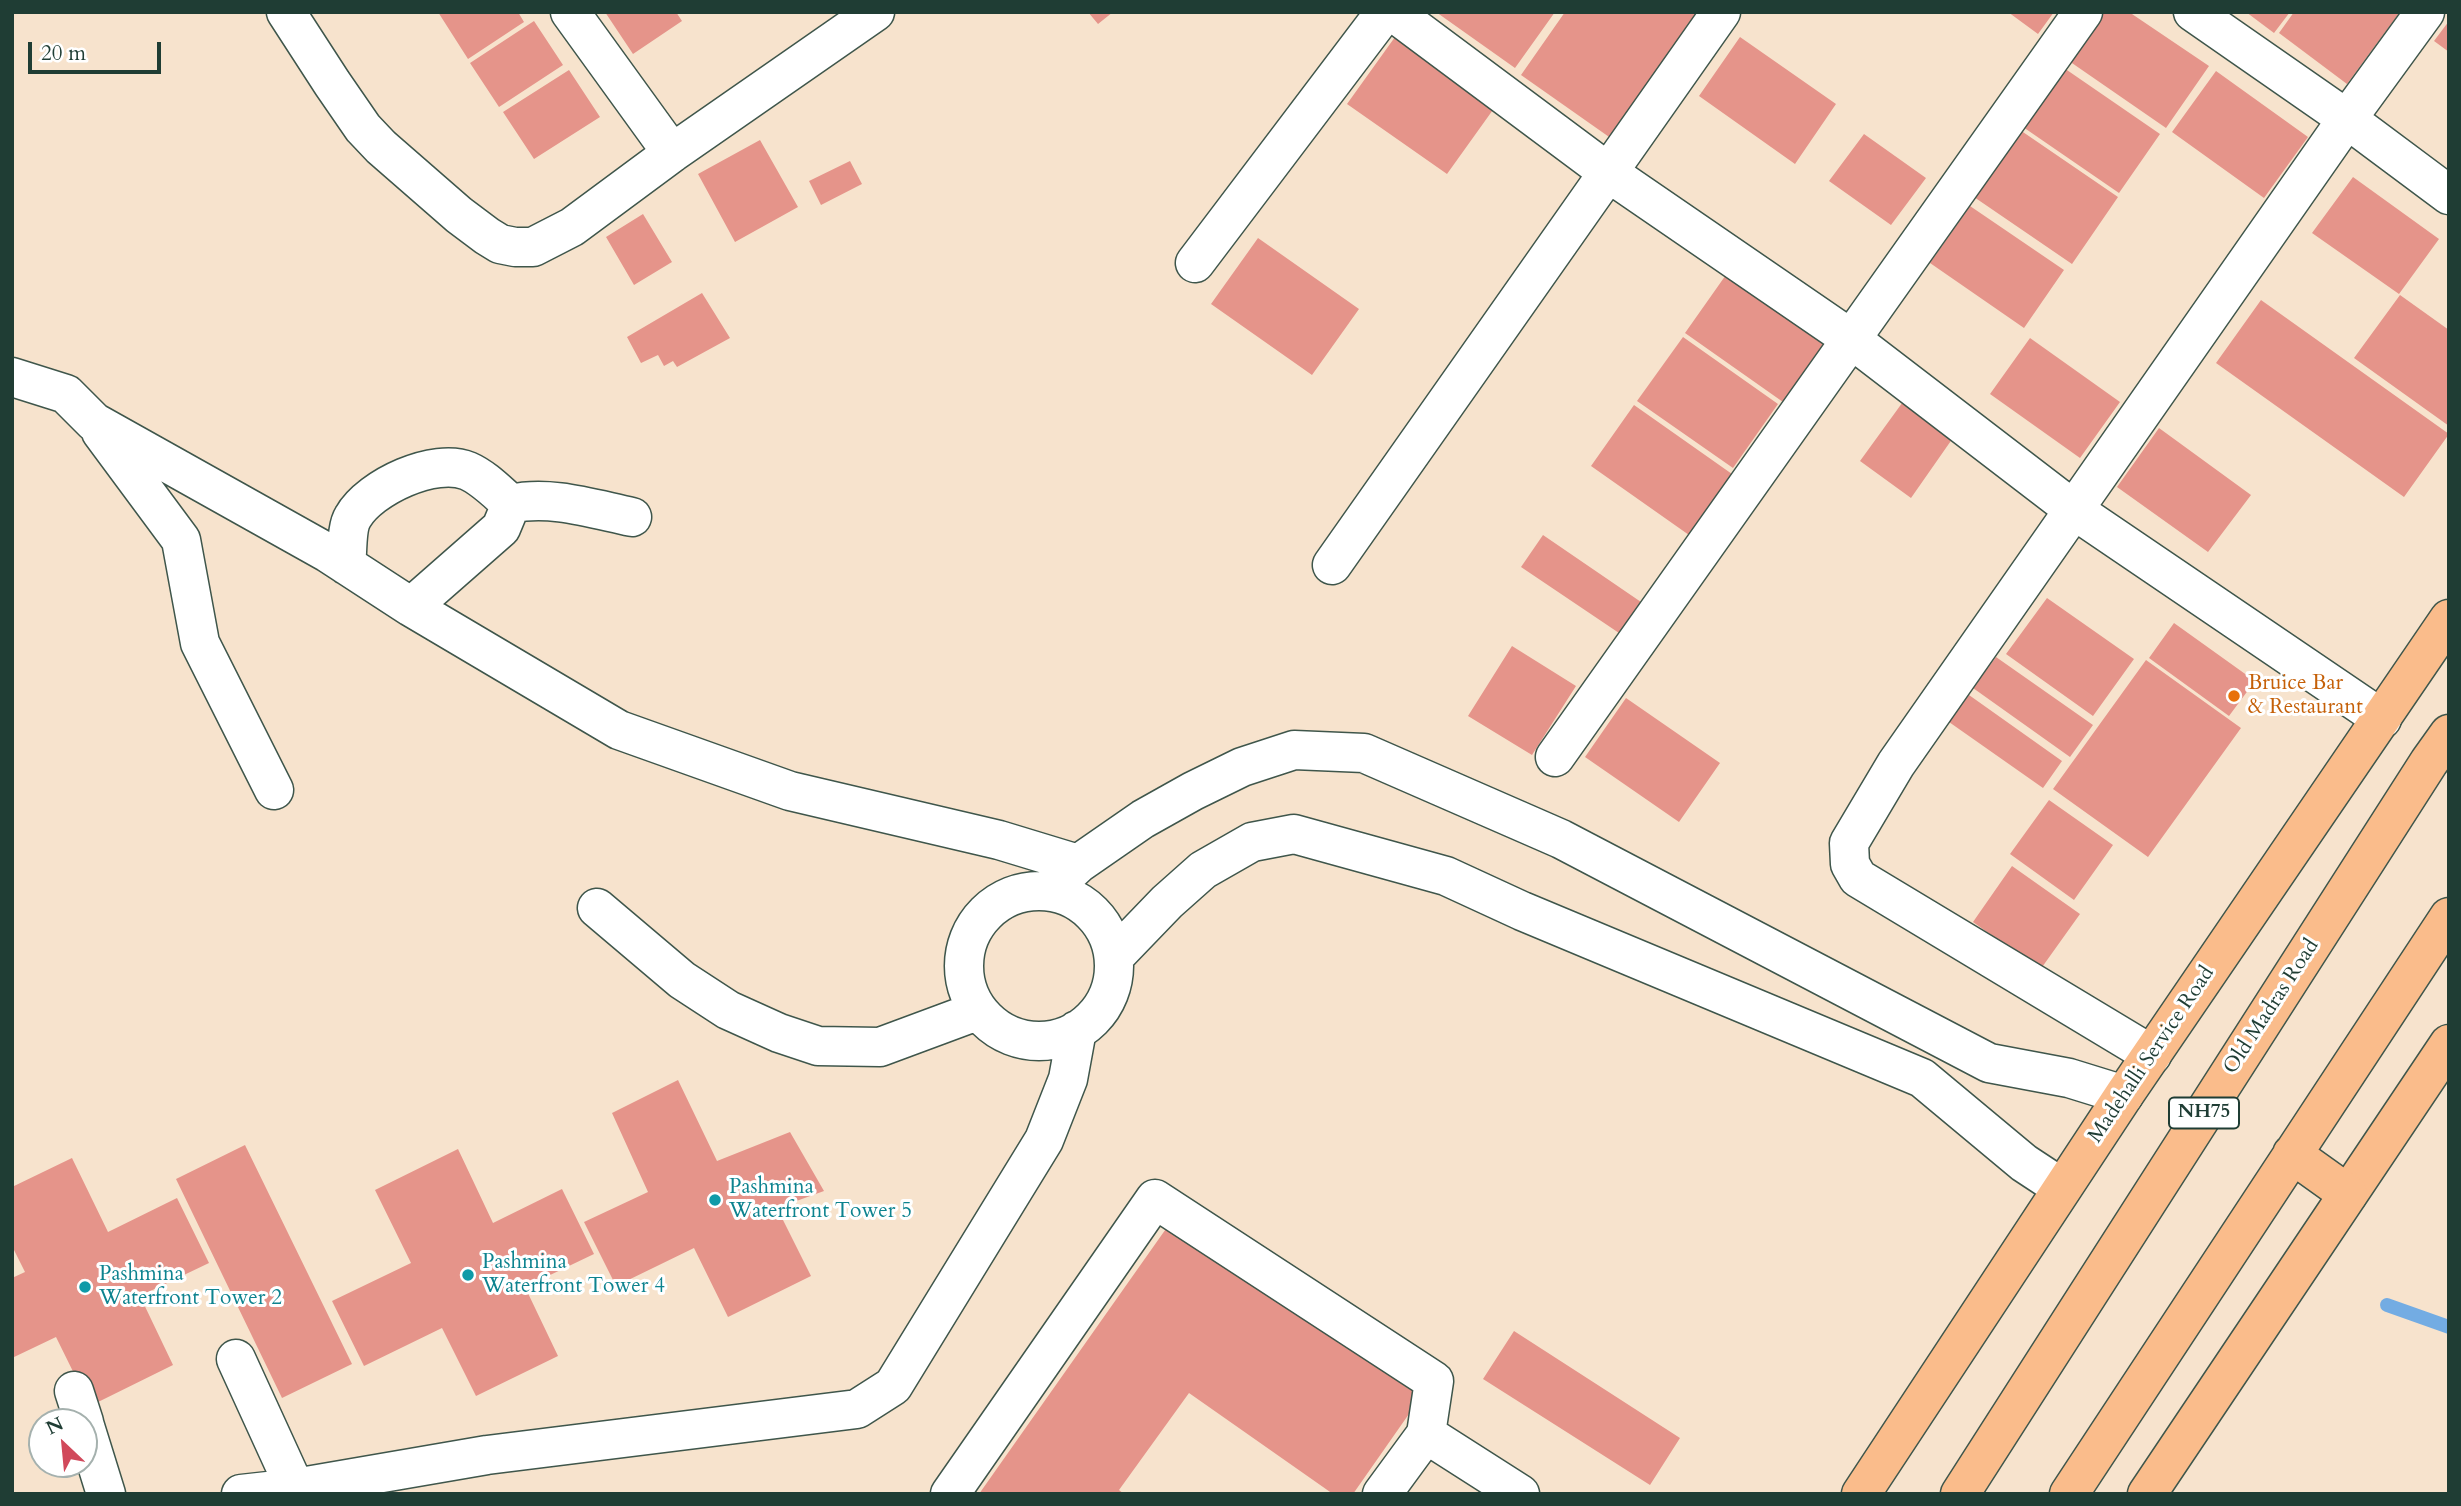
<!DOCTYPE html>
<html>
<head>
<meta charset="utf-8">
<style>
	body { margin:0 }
	#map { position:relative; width:2461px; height:1506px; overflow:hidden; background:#f7e3cd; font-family:Cardo,serif }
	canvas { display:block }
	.frame { position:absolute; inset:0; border:14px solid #1f3d34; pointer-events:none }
	.north { position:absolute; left:28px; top:1408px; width:70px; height:70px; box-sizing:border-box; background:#fff; border:2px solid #a5b1ae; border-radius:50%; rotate:334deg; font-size:19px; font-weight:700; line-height:28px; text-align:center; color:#1f3d34 }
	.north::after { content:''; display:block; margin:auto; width:24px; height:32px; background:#d1495b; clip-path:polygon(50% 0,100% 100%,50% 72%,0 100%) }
	.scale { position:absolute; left:28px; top:42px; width:133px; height:32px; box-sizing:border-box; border:4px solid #1f3d34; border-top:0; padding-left:9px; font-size:21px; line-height:24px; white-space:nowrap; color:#1f3d34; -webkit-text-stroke:5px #fff; paint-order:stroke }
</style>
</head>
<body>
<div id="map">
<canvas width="2461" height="1506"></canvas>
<div class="frame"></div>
<div class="north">N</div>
<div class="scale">20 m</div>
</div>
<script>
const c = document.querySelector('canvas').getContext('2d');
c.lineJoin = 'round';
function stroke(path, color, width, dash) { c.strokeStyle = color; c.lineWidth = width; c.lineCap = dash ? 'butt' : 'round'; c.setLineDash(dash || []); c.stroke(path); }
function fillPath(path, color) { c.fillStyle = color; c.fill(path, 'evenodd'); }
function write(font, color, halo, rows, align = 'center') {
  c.font = font + ' Cardo,serif'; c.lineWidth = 6; c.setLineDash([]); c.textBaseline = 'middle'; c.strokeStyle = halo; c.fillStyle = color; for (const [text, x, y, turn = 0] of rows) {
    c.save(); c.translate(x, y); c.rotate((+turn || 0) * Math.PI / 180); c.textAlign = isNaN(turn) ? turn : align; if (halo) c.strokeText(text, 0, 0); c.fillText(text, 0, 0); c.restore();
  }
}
const stream = new Path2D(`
	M2387,1305L2449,1327`);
const building = new Path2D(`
	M438,12H518L524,22L468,59Z
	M605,12H676L682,21L633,54Z
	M1088,12H1113L1098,24Z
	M1436,12H1555L1515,68Z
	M1565,12H1694L1700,16L1612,139L1521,75Z
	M2008,12H2054L2038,34Z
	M2103,12H2129L2209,66L2166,128L2069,61Z
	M2246,12H2290L2274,33Z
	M2294,12H2400L2347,84L2279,33Z
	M534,21L563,65L499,107L470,63Z
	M2449,21V52L2434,41Z
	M1395,37L1495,107L1447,174L1347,104Z
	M1740,37L1836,104L1795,164L1699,96Z
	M2064,68L2160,134L2119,193L2023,127Z
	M569,70L600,117L534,159L503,112Z
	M2216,71L2308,137L2264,198L2172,132Z
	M2020,130L2118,197L2072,264L1974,197Z
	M1864,134L1926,178L1891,225L1829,181Z
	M760,140L798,207L735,242L698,174Z
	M850,161L862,184L821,205L809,181Z
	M2353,177L2439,239L2399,294L2312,233Z
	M1970,206L2064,270L2024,328L1930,263Z
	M643,214L672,262L634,285L606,237Z
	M1258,238L1359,309L1312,375L1211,304Z
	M1728,272L1826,341L1783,402L1685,333Z
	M702,293L730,338L677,367L673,361L664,366L658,355L641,363L627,337Z
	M2400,295L2449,330V426L2354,358Z
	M2261,300L2449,434L2404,497L2216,363Z
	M1683,337L1778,404L1733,468L1637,401Z
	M2030,338L2120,402L2080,458L1990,394Z
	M1905,399L1955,435L1911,498L1860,461Z
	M1634,405L1732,474L1689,535L1591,466Z
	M2159,428L2251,495L2208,552L2117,487Z
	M1543,535L1641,602L1619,633L1521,567Z
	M2047,598L2134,659L2093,716L2006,654Z
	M2174,623L2255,681L2229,716L2149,658Z
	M1512,646L1576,686L1532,755L1468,716Z
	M1996,657L2093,725L2070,757L1973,688Z
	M2146,660L2241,728L2148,857L2053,789Z
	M1969,695L2062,761L2043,788L1949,722Z
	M1626,698L1720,763L1679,822L1585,757Z
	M2049,800L2113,845L2074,900L2010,854Z
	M2012,866L2080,914L2040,970L1973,922Z
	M678,1080L717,1161L790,1132L824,1191L777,1208L811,1276L728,1317L694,1248L616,1286L584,1222L648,1192L612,1113Z
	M245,1145L352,1364L282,1398L176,1179Z
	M458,1149L493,1223L562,1189L594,1254L525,1287L558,1356L476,1396L442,1328L364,1366L332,1301L411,1263L375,1190Z
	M72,1158L108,1232L177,1198L209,1263L140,1296L173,1365L90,1406L56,1337L12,1358V1278L25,1272L12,1246V1187Z
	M1175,1216L1425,1391L1353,1494H1333L1189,1393L1119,1490L1124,1494H979Z
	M1514,1331L1680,1438L1650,1485L1483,1379Z`);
const minor = new Path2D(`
	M286,12L332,83L363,128L381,147L459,215L487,236L500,244L515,247H533L572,227L672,153L875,12
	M570,12L672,153
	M1393,12L1609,173L1851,339L2074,510L2382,719
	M2193,12L2347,119L2449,195
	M1195,263L1385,12
	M12,377L66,394L94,422L328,553L411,607L619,730L790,791L999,840L1078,864
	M101,432L181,540L200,643L274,790
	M346,565C348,551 346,528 353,517C370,487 435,457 468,471C484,478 498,493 511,504
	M1332,565L1721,12
	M411,607L501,528L511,504C550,495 593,509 632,517
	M1555,757L2083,12
	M964 966a75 75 0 1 1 150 0a75 75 0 1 1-150 0Z
	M1049,891L1078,864L1143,819L1193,791L1242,767L1294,750L1364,753L1561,839L1989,1063L2069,1078L2124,1095
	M597,908L682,980L728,1010L779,1033L818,1046L880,1047L977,1011
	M1114,957L1167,902L1203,870L1252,842L1294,834L1446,876L1522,911L1922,1078L2024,1163L2062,1188
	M2152,1055L1858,878L1850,864L1849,843L1896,764L2347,119L2425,12
	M236,1359L295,1488
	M74,1391L84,1422
	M84,1423L106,1494
	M1426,1434L1520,1494
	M241,1494L295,1488L487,1455L857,1409L893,1386L1044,1140L1068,1079L1077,1030
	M950,1494L1155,1199L1434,1381L1426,1434L1382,1494`);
const major = new Path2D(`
	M1861,1494L2124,1095L2449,619
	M2147,1494L2449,1044`);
const highway = new Path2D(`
	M2292,1154L2348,1194
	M1960,1494L2429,762L2449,734
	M2069,1494L2449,917`);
const markers = [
	[2234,696,7,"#e8710a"],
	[715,1200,7,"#0f9aa8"],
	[468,1275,7,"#0f9aa8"],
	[85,1287,7,"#0f9aa8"]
];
const shields = [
	[2204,1113,70]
];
const shieldNames = [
	["NH75",2204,1113]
];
const foodNames = [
	["Bruice Bar",2248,684],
	["& Restaurant",2248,708]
];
const streetNames = [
	["Old Madras Road",2272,1007,-57],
	["Madehalli Service Road",2152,1055,-56]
];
const cultureNames = [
	["Pashmina",729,1188],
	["Waterfront Tower 5",729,1212],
	["Pashmina",482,1263],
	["Waterfront Tower 4",482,1287],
	["Pashmina",99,1275],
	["Waterfront Tower 2",99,1299]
];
stroke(stream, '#73ace3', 14);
fillPath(building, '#e5948a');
stroke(minor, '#3f564b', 41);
stroke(major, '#3f564b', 41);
stroke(highway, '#3f564b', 41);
stroke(minor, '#fff', 38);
stroke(major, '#fabc8b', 38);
stroke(highway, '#fabc8b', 38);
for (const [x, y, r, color] of markers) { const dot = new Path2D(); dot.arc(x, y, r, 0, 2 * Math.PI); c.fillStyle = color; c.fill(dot); stroke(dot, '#fff', 2.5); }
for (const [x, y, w] of shields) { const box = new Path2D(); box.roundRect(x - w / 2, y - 15.5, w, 31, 5); c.fillStyle = '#fff'; c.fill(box); stroke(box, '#1f3d34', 2); }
write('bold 19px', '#1f3d34', null, shieldNames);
write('21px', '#c56008', '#fff', foodNames, 'left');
write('21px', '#1f3d34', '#fff', streetNames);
write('21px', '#0d838f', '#fff', cultureNames, 'left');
</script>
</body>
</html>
